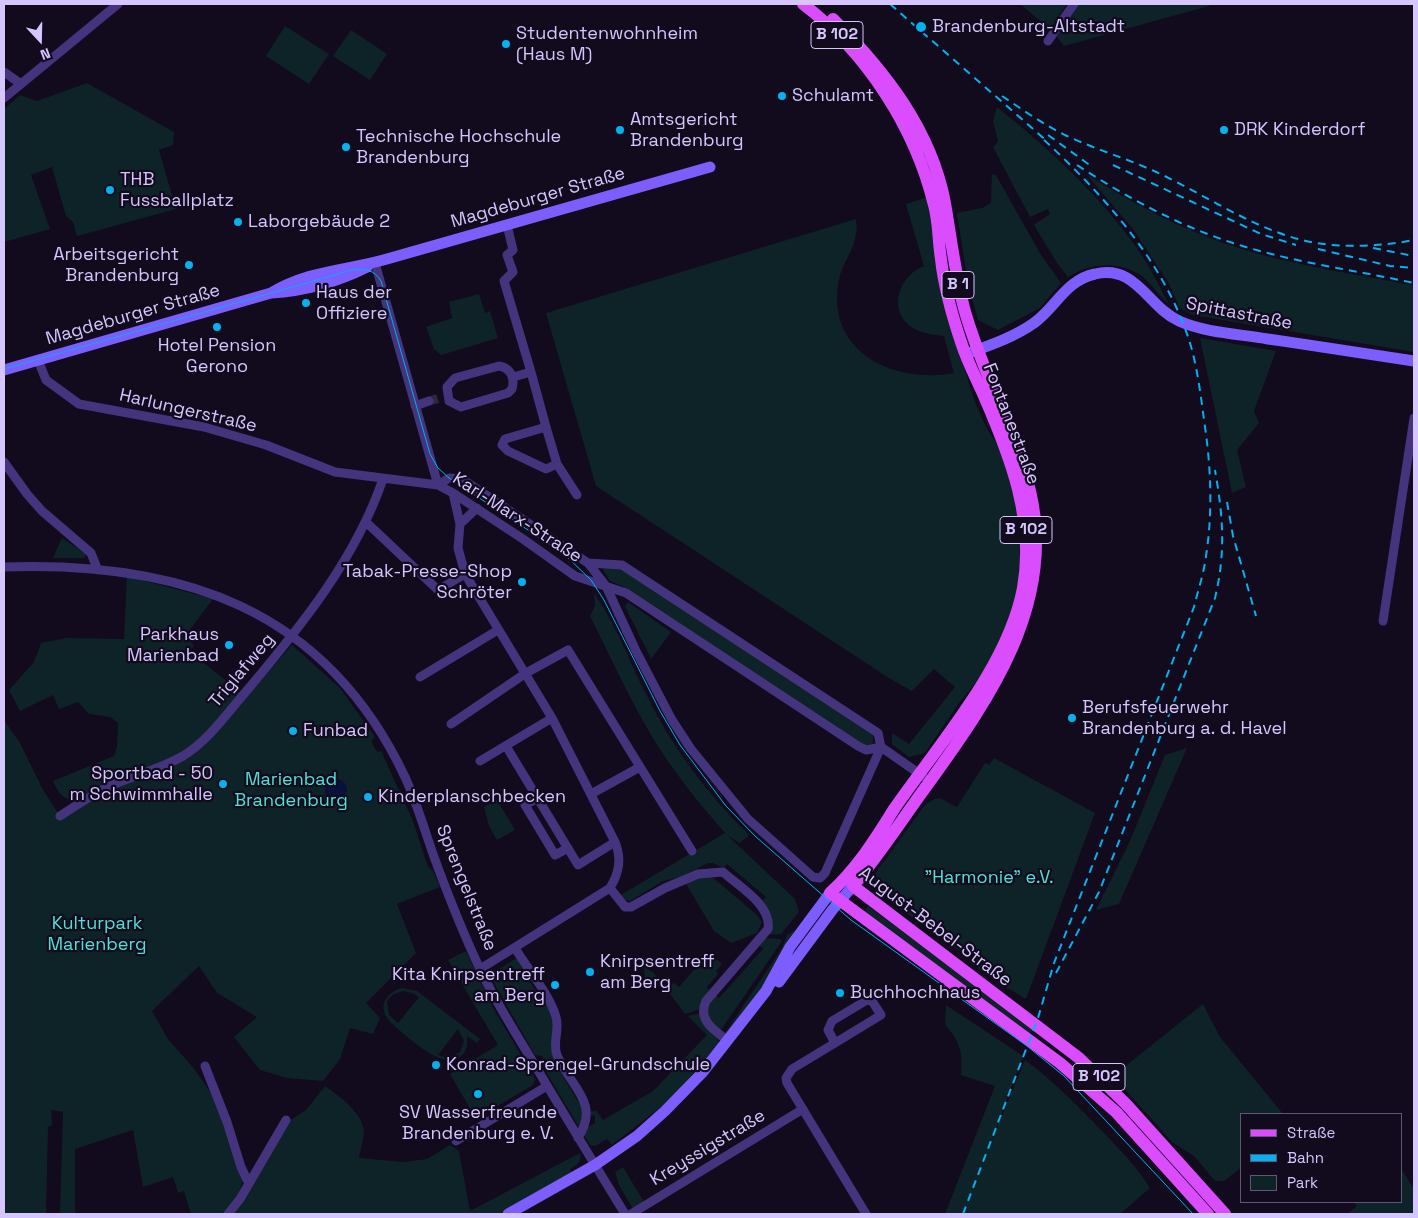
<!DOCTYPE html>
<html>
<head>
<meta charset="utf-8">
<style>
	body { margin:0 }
	#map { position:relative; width:1418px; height:1218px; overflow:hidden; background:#110b1d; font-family:"Space Grotesk",sans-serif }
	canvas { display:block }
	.frame { position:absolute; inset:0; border:5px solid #d6c6ff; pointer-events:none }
	.legend { position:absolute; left:1240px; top:1113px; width:162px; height:90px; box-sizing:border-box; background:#110b1d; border:1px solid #605677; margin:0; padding:6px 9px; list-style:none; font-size:15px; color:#d6c6ff }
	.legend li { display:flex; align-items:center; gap:10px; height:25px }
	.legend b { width:25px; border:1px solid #605677 }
	.north { position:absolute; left:15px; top:15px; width:50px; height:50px; -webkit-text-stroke:4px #110b1d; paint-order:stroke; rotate:159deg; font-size:14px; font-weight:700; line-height:20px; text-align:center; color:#d6c6ff }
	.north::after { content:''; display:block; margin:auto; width:18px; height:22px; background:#d6c6ff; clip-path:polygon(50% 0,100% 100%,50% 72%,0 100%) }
</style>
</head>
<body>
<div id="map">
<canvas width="1418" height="1218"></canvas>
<div class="frame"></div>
<ul class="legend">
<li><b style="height:6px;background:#da4dff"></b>Straße</li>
<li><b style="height:6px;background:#00b1f1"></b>Bahn</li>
<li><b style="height:14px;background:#0e2327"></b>Park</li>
</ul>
<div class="north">N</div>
</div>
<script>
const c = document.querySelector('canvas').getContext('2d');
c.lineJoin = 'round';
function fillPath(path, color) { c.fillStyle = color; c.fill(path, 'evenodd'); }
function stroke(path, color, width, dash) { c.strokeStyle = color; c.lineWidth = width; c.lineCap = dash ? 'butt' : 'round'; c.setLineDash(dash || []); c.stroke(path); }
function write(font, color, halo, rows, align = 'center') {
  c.font = font + ' "Space Grotesk",sans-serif'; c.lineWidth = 4.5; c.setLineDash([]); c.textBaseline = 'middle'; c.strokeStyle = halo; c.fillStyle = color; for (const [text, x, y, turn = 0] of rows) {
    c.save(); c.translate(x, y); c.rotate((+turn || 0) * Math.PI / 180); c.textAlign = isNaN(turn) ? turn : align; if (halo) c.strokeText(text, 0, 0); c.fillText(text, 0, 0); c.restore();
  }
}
const green = new Path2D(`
	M1020,4H1067L1050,29Z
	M1079,4H1209V6L1064,46L1057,37Z
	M285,26L329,54L309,84L266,56Z
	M351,30L387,54L370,80L333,56Z
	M87,83L174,132L173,145L159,150L176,209L77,236L73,222L66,216L52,167L31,175L50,229L4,242V109L20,95L37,101Z
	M997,107C1049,149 1100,195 1139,251C1150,267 1159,286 1169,304C1158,296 1152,284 1142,276C1119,260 1090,263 1068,277L1057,263L1034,225L1050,214L1048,209L1030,217L993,147L998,142L993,121Z
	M992,174L996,175L1041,255L1061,283L1040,308L998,330L978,320L968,284L957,213L982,208L991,203Z
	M1086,174C1130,202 1179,228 1229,245C1288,265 1353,273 1414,286V352L1193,315L1180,308L1168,282L1133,229Z
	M928,197L953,333L975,402L986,427L1003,454L1019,507L1020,576L1015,605L990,665L959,703L925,753L909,757L892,744V733L909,744L955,687L934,669L912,691L892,680L596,486L546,313L856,219C860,248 842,258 838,285C828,354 896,384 954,373L944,336C932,335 920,333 910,326C887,308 900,275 924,266L906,204Z
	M479,294L485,313L490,311L498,338L441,355L434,349L426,327L452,318L449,302Z
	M1200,338L1276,351L1254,411L1259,423L1237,450L1246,487L1232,493Z
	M62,538L86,554L85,558H53Z
	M605,567L621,569L873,735V743L866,746L861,744L622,586L610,581L603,570Z
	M127,576L213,599L185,636L194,646L189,651L241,693C222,716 204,737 179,754L76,801C62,799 59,793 53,781L114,756L117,747L118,723L110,717L89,714L78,702L59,709L53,695L20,711L9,690L34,662L41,643L66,638L124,639Z
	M594,593C616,624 629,661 646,694C672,747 707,794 749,835L740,843L728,836L795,899L799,912L781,934L768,935C775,921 772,912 761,902L766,897L727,864L723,868L713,863H708L680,877L663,881L630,901L622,899L619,896L725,833C701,806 679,778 659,748C633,707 612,660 590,616L595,606Z
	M628,602L671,632L651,659L625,606Z
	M292,645L340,688L375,737L371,741L377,752L381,751L413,821L428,867L433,871L440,887L397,904L416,953L366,1003L380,1018L373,1034L350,1028L340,1059L323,1081L287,1078L260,1070L234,1037L257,1017L217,993L199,966L152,1011L168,1039L195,1070L213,1096L242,1174C244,1191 233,1202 222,1214H191L184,1191L178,1193L173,1177L143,1187L133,1130L75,1149V1214H60L63,1112L51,1110L52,1125L48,1127L46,1214H4V720L20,743L42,788L60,816L109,791L168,768L240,704Z
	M1187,748L1119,904L1096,910L1130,841L1165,755Z
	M994,758L1095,813L1026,999L991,978L970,962L971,959L878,893L874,885V875L924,806C940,793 940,799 957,807L985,763L989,765Z
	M497,800L515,830L497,840L489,826L484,807Z
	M702,876H711L757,915L762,922L757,933L731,943L714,931L686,884Z
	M868,906L1033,1028L1030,1035L862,914Z
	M795,930L782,960L729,1032L725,1033L782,948L787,935Z
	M765,938L780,939L782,941L721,1030L708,1018V1003L715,995L719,998L763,949L759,945Z
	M466,951L492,1006L535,1079L533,1085L476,1119L450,1074L498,1045L448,960Z
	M518,957L529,974L528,979L554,1017L558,1068L577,1100L583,1105L580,1129L545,1070L546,1066L542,1056L535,1055L491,978L496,971Z
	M715,958L722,964L716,971L718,974L707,987L710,991L701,1002L700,1009L685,1014L671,995L645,978L644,967L654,973L660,983L668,985L675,983L679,987L693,971Z
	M402,988L417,991L480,1039L477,1043L467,1036C468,1044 467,1052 460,1057C441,1071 406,1035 391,1023C377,1008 384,993 402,988ZM403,991L412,993L419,997L398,1023L389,1015L387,1001L392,995ZM458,1029L464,1041L460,1052L447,1058L438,1055Z
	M1203,1004L1220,1037L1283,1114H1242V1167L1224,1181H1215L1194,1156L1172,1142L1113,1076Z
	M946,1005L1023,1056L990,1145L1025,1060C1055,1082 1080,1108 1106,1135C1122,1152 1138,1168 1150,1188L1120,1214H964L965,1209L962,1214H945L995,1086L961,1075C963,1051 960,1043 945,1024Z
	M701,1013C703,1029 718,1032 719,1044L670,1100L612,1145L607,1139L595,1146L590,1145L584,1135L588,1127L595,1123V1115L591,1116L590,1112L596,1110L603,1120L653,1091L707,1035L688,1016Z
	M325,1086C340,1097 364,1113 364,1134C363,1142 360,1150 359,1158L404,1162L427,1159L450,1145L459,1151L470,1211L580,1153C582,1162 578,1164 570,1169L572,1172L499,1214H233L289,1121L306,1110Z
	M623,1167L644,1202L633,1209L619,1185L615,1172Z
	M1402,1170L1414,1189V1214H1347L1357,1206L1353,1202H1402Z`);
const water = new Path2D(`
	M325 790a11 11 0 1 1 22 0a11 11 0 1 1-22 0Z`);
const streetTunnel = new Path2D(`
	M429,401L440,398`);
const street = new Path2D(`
	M1048,41L1074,4
	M4,72L21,84
	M4,98L118,4
	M507,225L513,250L507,255L513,272L504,281L531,372L513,377
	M375,263L438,485
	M38,360L46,380L79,404L204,427L266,445L335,472L438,485L453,493L523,539L575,576L626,593L858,746L866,750L881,747
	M499,366C511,368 515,378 512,389L508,393L461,407L449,401L447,387L455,378Z
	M531,372L546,427L505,439L502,445L508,451L546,469L557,464L577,495
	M415,406L429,401
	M546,427L557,464
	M4,462L27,494L42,511L91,553L97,568
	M438,485L449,478L462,479L588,563L606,586L636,651L672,720L691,749L748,819L813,877L820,878L825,873L881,747
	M453,493L460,524L458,548L465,574L552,718L615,842C622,859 619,873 610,888L480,969
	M367,523L438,590L465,574
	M460,524L477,508
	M588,563L622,565L878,733L881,747L924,777
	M4,567C180,561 325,607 405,777C418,805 426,836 437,865C450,900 464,935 480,969C496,1003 517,1035 536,1067C565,1116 595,1165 625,1214
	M1383,621L1414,418
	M420,677L498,630
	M451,724L526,673L568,650L692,851
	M506,746L578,865L615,842
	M480,761L552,718
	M591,794L640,767
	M538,798L525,805L555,855L568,848
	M60,816C75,806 90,796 106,788C131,776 159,770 183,756C210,739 228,712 249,688C302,625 356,558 383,479
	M610,888L625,907H631L665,888L698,874L723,872C738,886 772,905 768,929L706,1001C697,1020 714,1030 728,1041
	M515,948C528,970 549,993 556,1017C560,1030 552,1043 557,1055C570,1087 601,1102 578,1138
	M867,1000L872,1001L881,1015L835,1043L828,1030L832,1021Z
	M835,1043L792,1069L786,1078L787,1083L866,1214
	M205,1066L227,1122L241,1167L249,1184
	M456,1141L547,1086
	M228,1214L240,1199L286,1120
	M631,1214L803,1109`);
const secondary = new Path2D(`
	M271,293C310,270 345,271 387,259L710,167
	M969,353C991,345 1014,337 1034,323C1056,307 1066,280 1095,274C1136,264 1148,307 1179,321C1206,333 1240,334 1268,339C1317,346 1366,354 1414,361
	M4,370L271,293C304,291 337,282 367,267
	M779,982L833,909L853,886L848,881
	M508,1214L595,1165L637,1136L665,1111L702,1073L766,991L790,947L830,893`);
const primary = new Path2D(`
	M803,4C866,52 915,127 934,205C939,223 938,241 941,259C944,287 952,315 961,342C967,361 976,378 984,396C1011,458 1035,520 1023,588C1008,667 939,744 894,809C875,840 857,868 830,893L1060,1063L1116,1112L1208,1214
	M833,19C884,70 931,129 945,203C951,238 955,273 964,308C981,371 1015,428 1030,491C1057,603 990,698 928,784C903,818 880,854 853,886L1079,1058L1126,1104L1225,1214`);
const tram = new Path2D(`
	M4,369L352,270C364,268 375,270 381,281L430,454L438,468L449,478L563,553L591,580L604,600L660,711L680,745L726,806L755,836L851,920L1027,1046L1064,1076L1193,1214`);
const rail = new Path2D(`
	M890,4L1048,142
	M1002,96C1023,110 1044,125 1067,136C1095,149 1125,158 1154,171C1207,195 1258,233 1316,243C1348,248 1383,246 1414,240
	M1048,135L1091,166
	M1077,165C1126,197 1177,225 1233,243C1291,262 1354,270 1414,283
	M1113,165L1261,234L1296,245
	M1373,248L1414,256
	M1318,249L1390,266L1414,268
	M1227,502L1233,536L1256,616
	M1056,973L1099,892L1215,598C1226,552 1223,516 1215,470
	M963,1214L1038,1018L1054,963L1194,607C1198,590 1204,573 1206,556C1213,511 1211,466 1204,420C1201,397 1198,373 1192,350C1169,267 1105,196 1043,139`);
const markers = [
	[921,27,6,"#00b1f1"],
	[506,44,5,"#00b1f1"],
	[782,96,5,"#00b1f1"],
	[620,130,5,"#00b1f1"],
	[1224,130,5,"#00b1f1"],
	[346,147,5,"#00b1f1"],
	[110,190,5,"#00b1f1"],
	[238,222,5,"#00b1f1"],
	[189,265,5,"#00b1f1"],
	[306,303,5,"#00b1f1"],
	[217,327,5,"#00b1f1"],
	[522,582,5,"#00b1f1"],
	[229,645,5,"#00b1f1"],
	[1072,718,5,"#00b1f1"],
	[293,731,5,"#00b1f1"],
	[223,784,5,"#00b1f1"],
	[368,797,5,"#00b1f1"],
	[590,972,5,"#00b1f1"],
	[555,985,5,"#00b1f1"],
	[840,993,5,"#00b1f1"],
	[436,1065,5,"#00b1f1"],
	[478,1094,5,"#00b1f1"]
];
const shields = [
	[837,35,52],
	[958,285,32],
	[1026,530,52],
	[1099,1077,52]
];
const shieldNames = [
	["B 102",837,35],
	["B 1",958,285],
	["B 102",1026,530],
	["B 102",1099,1077]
];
const poiNames = [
	["Brandenburg-Altstadt",932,27],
	["Studentenwohnheim",516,34],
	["(Haus M)",516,55],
	["Schulamt",792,96],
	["Amtsgericht",630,120],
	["Brandenburg",630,141],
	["DRK Kinderdorf",1234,130],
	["Technische Hochschule",356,137],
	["Brandenburg",356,158],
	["THB",120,180],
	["Fussballplatz",120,201],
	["Laborgebäude 2",248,222],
	["Arbeitsgericht",179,255,"right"],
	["Brandenburg",179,276,"right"],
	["Haus der",316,293],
	["Offiziere",316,314],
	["Hotel Pension",217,346,"center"],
	["Gerono",217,367,"center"],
	["Tabak-Presse-Shop",512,572,"right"],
	["Schröter",512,593,"right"],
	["Parkhaus",219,635,"right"],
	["Marienbad",219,656,"right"],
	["Berufsfeuerwehr",1082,708],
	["Brandenburg a. d. Havel",1082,729],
	["Funbad",303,731],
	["Sportbad - 50",213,774,"right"],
	["m Schwimmhalle",213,795,"right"],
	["Kinderplanschbecken",378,797],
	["Knirpsentreff",600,962],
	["am Berg",600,983],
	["Kita Knirpsentreff",545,975,"right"],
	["am Berg",545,996,"right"],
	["Buchhochhaus",850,993],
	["Konrad-Sprengel-Grundschule",446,1065],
	["SV Wasserfreunde",478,1113,"center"],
	["Brandenburg e. V.",478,1134,"center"]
];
const streetNames = [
	["Magdeburger Straße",538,198,-16],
	["Spittastraße",1239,314,11],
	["Magdeburger Straße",133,315,-16],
	["Harlungerstraße",188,411,13],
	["Fontanestraße",1011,424,69],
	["Karl-Marx-Straße",517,518,33],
	["Triglafweg",242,671,-50],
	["Sprengelstraße",466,888,68],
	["August-Bebel-Straße",935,927,37],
	["Kreyssigstraße",708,1148,-31]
];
const parkNames = [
	["Marienbad",291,780],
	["Brandenburg",291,801],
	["\"Harmonie\" e.V.",989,878],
	["Kulturpark",97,924],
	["Marienberg",97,945]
];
fillPath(green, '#0e2327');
fillPath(water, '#071139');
stroke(streetTunnel, '#2f273f', 9, [9, 4.5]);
stroke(street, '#43347d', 9);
stroke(secondary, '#7c5dff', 11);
stroke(primary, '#da4dff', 12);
stroke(tram, '#00b1f1', 1);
stroke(rail, '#00b1f1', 2, [8, 6]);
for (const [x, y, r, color] of markers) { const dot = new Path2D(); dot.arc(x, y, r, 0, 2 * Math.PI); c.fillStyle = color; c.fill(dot); stroke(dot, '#110b1d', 2); }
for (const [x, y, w] of shields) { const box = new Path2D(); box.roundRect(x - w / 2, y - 13.5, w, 27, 4); c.fillStyle = '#110b1d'; c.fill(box); stroke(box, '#d6c6ff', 1); }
write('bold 16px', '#d6c6ff', null, shieldNames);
write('18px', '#d6c6ff', '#110b1d', poiNames, 'left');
write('18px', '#d6c6ff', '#110b1d', streetNames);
write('18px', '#51e1d4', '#110b1d', parkNames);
</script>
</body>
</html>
